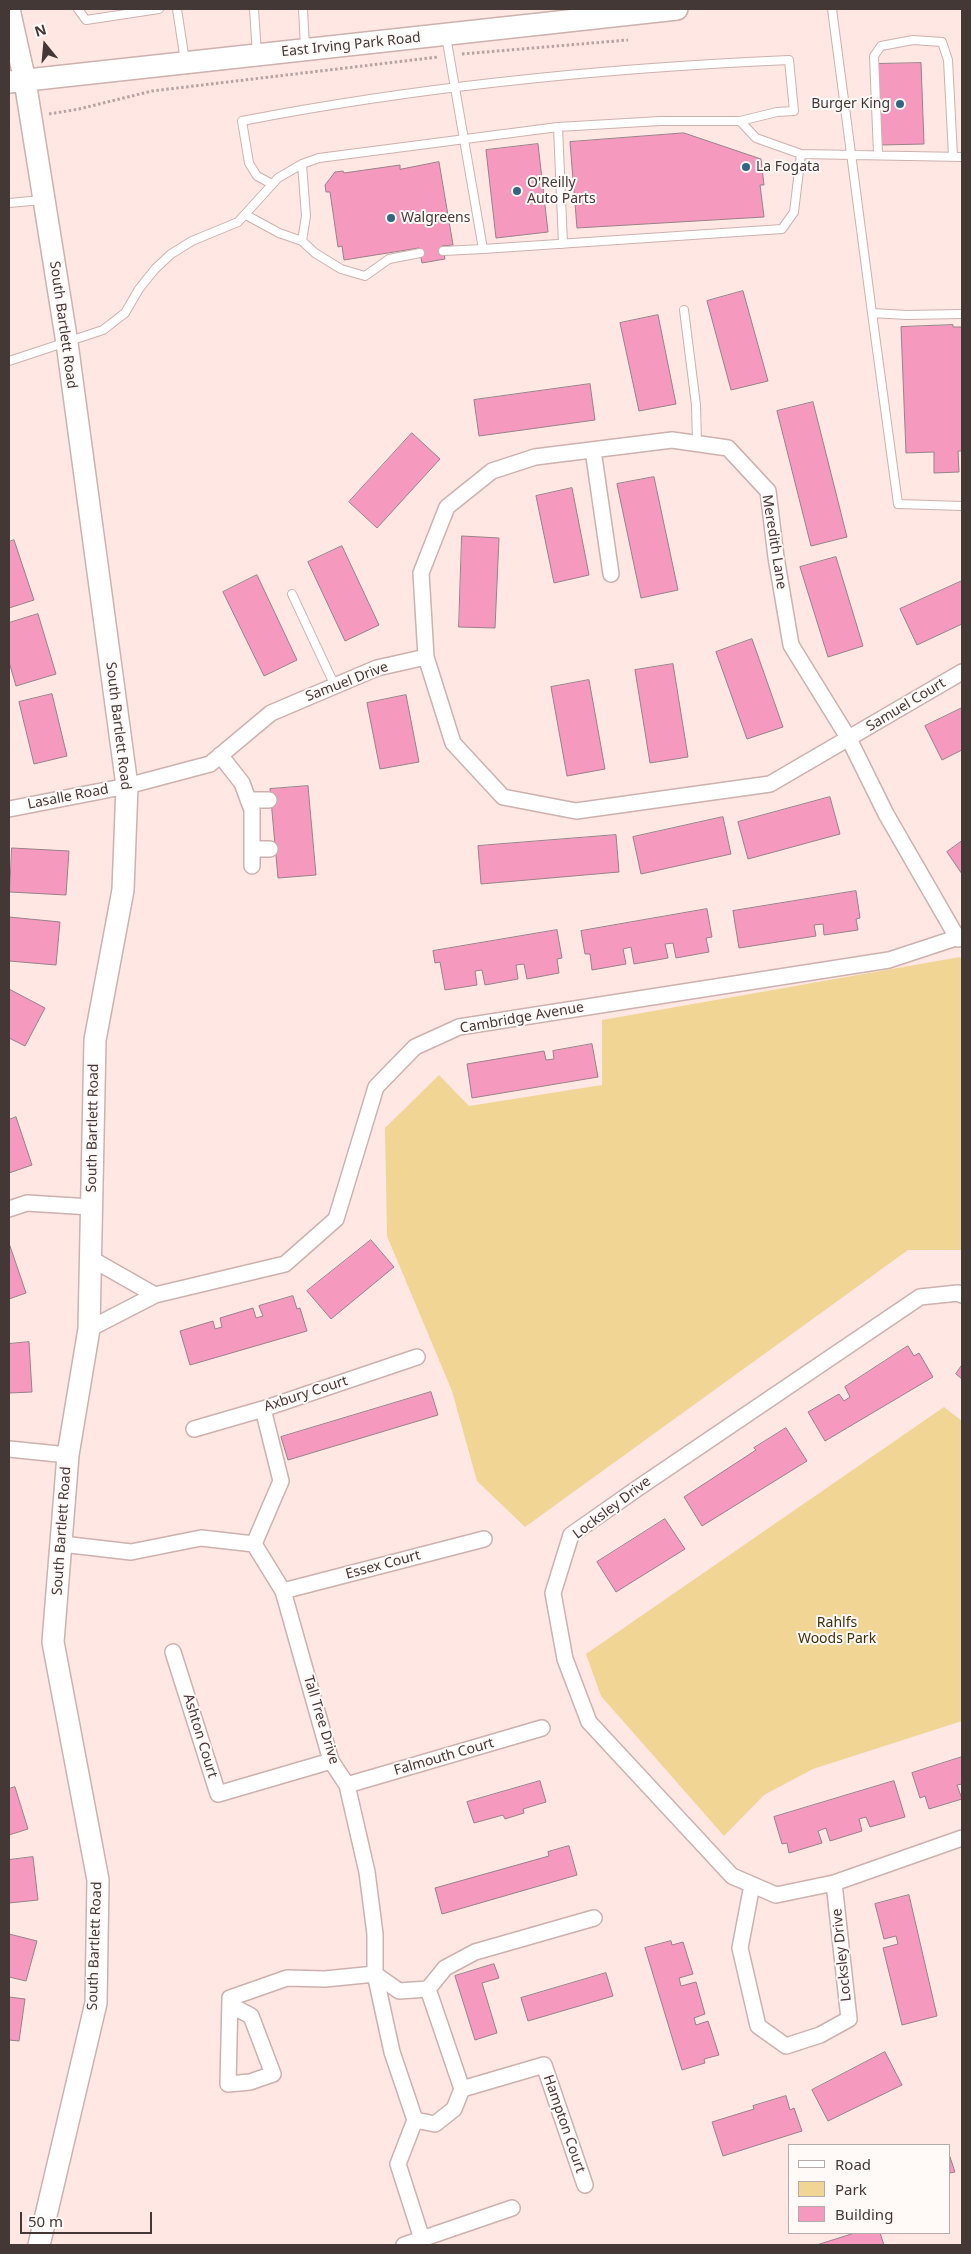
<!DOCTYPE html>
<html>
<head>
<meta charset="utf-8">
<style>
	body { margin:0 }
	#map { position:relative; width:971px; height:2254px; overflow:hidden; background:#ffe7e4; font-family:"Noto Sans",sans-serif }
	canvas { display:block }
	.frame { position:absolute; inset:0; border:10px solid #443837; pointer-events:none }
	.legend { position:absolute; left:788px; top:2144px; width:162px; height:90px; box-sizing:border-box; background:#fff9f8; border:1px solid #b4acab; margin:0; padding:6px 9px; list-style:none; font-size:15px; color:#443837 }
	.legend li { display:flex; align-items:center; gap:10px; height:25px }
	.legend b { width:25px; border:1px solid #b4acab }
	.north { position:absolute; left:20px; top:20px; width:50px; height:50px; -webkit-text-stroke:4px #fff9f8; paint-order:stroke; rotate:343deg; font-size:14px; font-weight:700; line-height:20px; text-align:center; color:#443837 }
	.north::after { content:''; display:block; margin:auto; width:18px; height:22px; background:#443837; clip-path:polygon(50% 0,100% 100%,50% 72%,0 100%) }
	.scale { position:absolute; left:20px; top:2212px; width:132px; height:22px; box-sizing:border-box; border:2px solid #443837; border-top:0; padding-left:6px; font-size:15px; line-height:18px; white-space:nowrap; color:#443837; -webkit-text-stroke:4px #fff9f8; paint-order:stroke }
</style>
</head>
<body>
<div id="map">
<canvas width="971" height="2254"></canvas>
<div class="frame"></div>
<ul class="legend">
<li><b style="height:6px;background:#fff"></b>Road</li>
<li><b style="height:14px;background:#f1d595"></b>Park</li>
<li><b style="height:14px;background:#f59abe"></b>Building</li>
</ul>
<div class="north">N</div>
<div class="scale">50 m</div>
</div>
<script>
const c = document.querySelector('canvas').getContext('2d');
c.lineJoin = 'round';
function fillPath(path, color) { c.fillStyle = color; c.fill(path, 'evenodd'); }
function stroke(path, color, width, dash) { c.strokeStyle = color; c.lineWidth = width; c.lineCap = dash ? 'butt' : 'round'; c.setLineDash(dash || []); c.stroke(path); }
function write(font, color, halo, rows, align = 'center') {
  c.font = font + ' "Noto Sans",sans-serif'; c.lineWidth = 4; c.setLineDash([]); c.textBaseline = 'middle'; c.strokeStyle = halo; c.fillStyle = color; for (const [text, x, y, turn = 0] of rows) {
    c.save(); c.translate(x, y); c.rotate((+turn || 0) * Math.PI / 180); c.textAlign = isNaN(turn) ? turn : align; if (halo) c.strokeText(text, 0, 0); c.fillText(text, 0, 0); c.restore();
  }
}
const green = new Path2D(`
	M960,957L962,960V1250H908L525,1527L477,1481L452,1391L387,1236L385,1128L439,1075L469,1106L602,1085V1020Z
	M944,1407L962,1421V1721L813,1769L764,1795L724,1836L601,1696L586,1654Z`);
const building = new Path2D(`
	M921,63L924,144L880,145L875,64Z
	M684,133L761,159L764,185H760L764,217L577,228L570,142Z
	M538,144L548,232L496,238L486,150Z
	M439,162L453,245L442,246L445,259L422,263L419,248L344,260L342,246L338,247L330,192H326L325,185L335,172L343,171L344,173L400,165V169Z
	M743,291L768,381L731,390L707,301Z
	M658,315L676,404L639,411L620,323Z
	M953,325V327H962V451H958L959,472L934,473V452L906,453L901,327Z
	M590,384L595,420L479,436L474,400Z
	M813,402L847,537L811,546L777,411Z
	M412,433L440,459L377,528L349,502Z
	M654,477L678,590L641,598L617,484Z
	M572,488L589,575L554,583L536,496Z
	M462,536L499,538L495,628L459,627Z
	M14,540L34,600L9,608V542Z
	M342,546L379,625L345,641L308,562Z
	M836,557L863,646L828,657L800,567Z
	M257,575L297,660L264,676L223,592Z
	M962,581V624L917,645L900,609Z
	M38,614L56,674L16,686L9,662V623Z
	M752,639L783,727L747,739L716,652Z
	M673,664L688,757L650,763L635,670Z
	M589,680L605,769L567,776L551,687Z
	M52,694L67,756L34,764L19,702Z
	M406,695L419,762L380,769L367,703Z
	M962,708V750L942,760L925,726Z
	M308,786L316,875L278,878L270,789Z
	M830,797L840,834L748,859L738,822Z
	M723,817L731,854L641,874L633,837Z
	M616,835L619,872L481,884L478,846Z
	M962,841V874L947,852Z
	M12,848L69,851L66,895L10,892Z
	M856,891L860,918L856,919L858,930L824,935L823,924L814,925L816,936L739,948L733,911Z
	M707,909L712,937L706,938L709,952L676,958L673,943L665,944L668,958L634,964L631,947L623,949L626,964L592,970L590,954H585L581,931Z
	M9,917L60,922L56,965L9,961Z
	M557,930L562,958L557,959L559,973L527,979L524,964L516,965L518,979L485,985L482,970L475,971L477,985L445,990L440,962L435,963L433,951Z
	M9,989L45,1008L25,1046L9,1038Z
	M592,1044L598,1077L472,1098L467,1064L544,1051L546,1060L554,1059L553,1051Z
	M16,1117L32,1165L9,1173V1120Z
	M371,1240L394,1267L331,1319L307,1291Z
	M10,1246L26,1293L9,1299V1247Z
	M293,1296L297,1309L300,1308L307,1331L190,1365L180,1331L213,1321L215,1329L222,1327L220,1318L253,1308L256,1318L263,1316L259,1306Z
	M29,1342L32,1392L9,1393V1344Z
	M908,1346L914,1356L919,1353L933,1377L825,1441L808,1412L839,1394L844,1401L850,1397L845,1387Z
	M962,1365V1379L956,1374Z
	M431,1392L438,1415L288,1460L281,1437Z
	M786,1428L807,1461L702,1526L684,1497L756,1450L754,1448Z
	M665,1519L685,1549L616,1592L597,1562Z
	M962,1757V1784L957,1785L962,1799L929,1809L925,1796L920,1798L912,1773Z
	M540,1781L546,1802L523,1809L524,1813L505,1819L503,1815L474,1823L467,1802Z
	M894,1781L905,1817L870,1827L866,1817L859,1819L862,1831L830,1841L826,1828L818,1831L822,1843L789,1853L787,1843L782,1844L774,1817Z
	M15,1787L28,1829L9,1835V1789Z
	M569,1846L577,1875L442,1914L435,1888L549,1856L548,1852Z
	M33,1857L38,1900L9,1903V1860Z
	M909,1895L937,2016L902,2025L883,1948L898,1944L896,1936L884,1939L875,1904Z
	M9,1934L37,1941L26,1981L9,1977Z
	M671,1941L672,1945L683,1942L693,1974L679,1978L681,1986L696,1982L705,2014L694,2018L696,2025L708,2021L719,2055L704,2059L705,2063L682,2070L645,1948Z
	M494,1964L499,1978L482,1983L497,2033L475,2040L455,1976Z
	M606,1973L613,1996L528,2021L521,1998Z
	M9,1997L25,1999L19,2041L9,2040Z
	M885,2052L902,2085L828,2121L812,2090Z
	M786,2096L790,2110L794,2108L802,2131L723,2156L712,2122L754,2109L753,2106Z
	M950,2157L955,2172L950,2173Z
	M855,2233H880L884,2245H817Z`);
const path = new Path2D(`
	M462,54L628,40
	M49,114L79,109L152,91L438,57`);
const lane = new Path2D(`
	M78,9L86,20L159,9
	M177,9L185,61
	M254,9L257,54
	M303,9L305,48
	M832,9L872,313L907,315L962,314
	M446,36L483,249L782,229L794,212L801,154
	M558,127L563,244
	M878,154L874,56L881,46L913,40L942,42L948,60L953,156
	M302,164L306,216L302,241
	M272,184L257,176L249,163L242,121C422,86 606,68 789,60L794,111L777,112L740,121
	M9,203L42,200
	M246,215L279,233L302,241L315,253L341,269L365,276L389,259L420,253
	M443,251L483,249
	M684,310L696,405L697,443
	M872,313L898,504L962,506
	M9,361L103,330L125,313L139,289L155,269L171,254L192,241L238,222L278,178L302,164L319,158L558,127L660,121H740L756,138L801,154L962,157
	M292,594L335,686`);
const street = new Path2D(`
	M593,450L611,574
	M426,657L421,573L447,507L492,471L535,457L672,440L728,448L768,491L776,557L791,645L849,739L886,814L958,939
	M220,755L242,783L252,810V866
	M248,800H269
	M9,809L127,786L210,764L271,713L377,668L426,657L453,743L503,797L576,811L770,784L962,672
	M252,849H270
	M9,1209L27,1203L91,1207
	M90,1258L155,1295
	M962,1295L958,1293L920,1297L638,1488L571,1535L553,1593L565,1659L589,1722L732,1876L776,1895L834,1883L962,1838
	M89,1329L155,1295L285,1264L336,1219L376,1087L415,1047L459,1027L889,960L962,936
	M194,1429L263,1409L417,1357
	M9,1449L68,1455
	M62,1544L131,1552L201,1538L254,1544L283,1591L331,1761L347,1785L367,1872L375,1934V1974L392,2052L415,2120
	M254,1544L281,1481L263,1409
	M283,1591L484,1539
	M173,1652L218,1794L331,1761
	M347,1785L542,1728
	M752,1885L740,1948L758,2026L786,2046L820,2035L849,2019L834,1883
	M375,1974L399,1991L428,1989L445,1968L475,1952L594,1918
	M428,1989L462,2089
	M230,2005L251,2016L273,2074L250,2082L228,2084L230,1998L287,1978L325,1979L375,1974
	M462,2089L544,2065L585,2185
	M415,2120L398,2164L422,2239
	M415,2120L435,2124L454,2109L462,2089
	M404,2245L512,2208`);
const secondary = new Path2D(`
	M9,9L25,81L67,343L127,786L123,890L95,1040L89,1329L68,1455L53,1642L98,1880L96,2003L39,2245
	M9,82L677,9`);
const markers = [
	[900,104,5,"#316682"],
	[746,167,5,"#316682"],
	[517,191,5,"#316682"],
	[391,218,5,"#316682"]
];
const streetNames = [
	["East Irving Park Road",351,45,-6],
	["South Bartlett Road",63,325,82],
	["Meredith Lane",774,542,81],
	["Samuel Drive",347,682,-21],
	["Samuel Court",906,705,-31],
	["South Bartlett Road",118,726,83],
	["Lasalle Road",68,797,-11],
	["Cambridge Avenue",522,1018,-10],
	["South Bartlett Road",93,1128,-89],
	["Axbury Court",306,1394,-18],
	["Locksley Drive",612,1508,-37],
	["South Bartlett Road",62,1531,-86],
	["Essex Court",383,1565,-15],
	["Tall Tree Drive",321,1720,73],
	["Ashton Court",200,1736,73],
	["Falmouth Court",444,1757,-16],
	["South Bartlett Road",95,1946,-88],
	["Locksley Drive",842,1955,-96],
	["Hampton Court",564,2124,71]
];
const poiNames = [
	["Burger King",890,104,"right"],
	["La Fogata",756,167],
	["O'Reilly",527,183],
	["Auto Parts",527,199],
	["Walgreens",401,218]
];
const parkNames = [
	["Rahlfs",837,1623],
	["Woods Park",837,1639]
];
fillPath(green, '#f1d595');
fillPath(building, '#f59abe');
stroke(building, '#998089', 1);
stroke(lane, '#cdb1ae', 10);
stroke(street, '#cdb1ae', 18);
stroke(secondary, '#cdb1ae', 24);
stroke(path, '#b7a4a2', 3, [2.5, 2.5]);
stroke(lane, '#fff', 8);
stroke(street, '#fff', 15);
stroke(secondary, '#fff', 21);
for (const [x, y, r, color] of markers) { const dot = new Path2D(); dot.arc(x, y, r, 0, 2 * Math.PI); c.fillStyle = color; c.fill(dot); stroke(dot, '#fff9f8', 2); }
write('14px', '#443837', '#fff9f8', streetNames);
write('14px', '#443837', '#fff9f8', poiNames, 'left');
write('14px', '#403008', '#fff9f8', parkNames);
</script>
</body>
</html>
